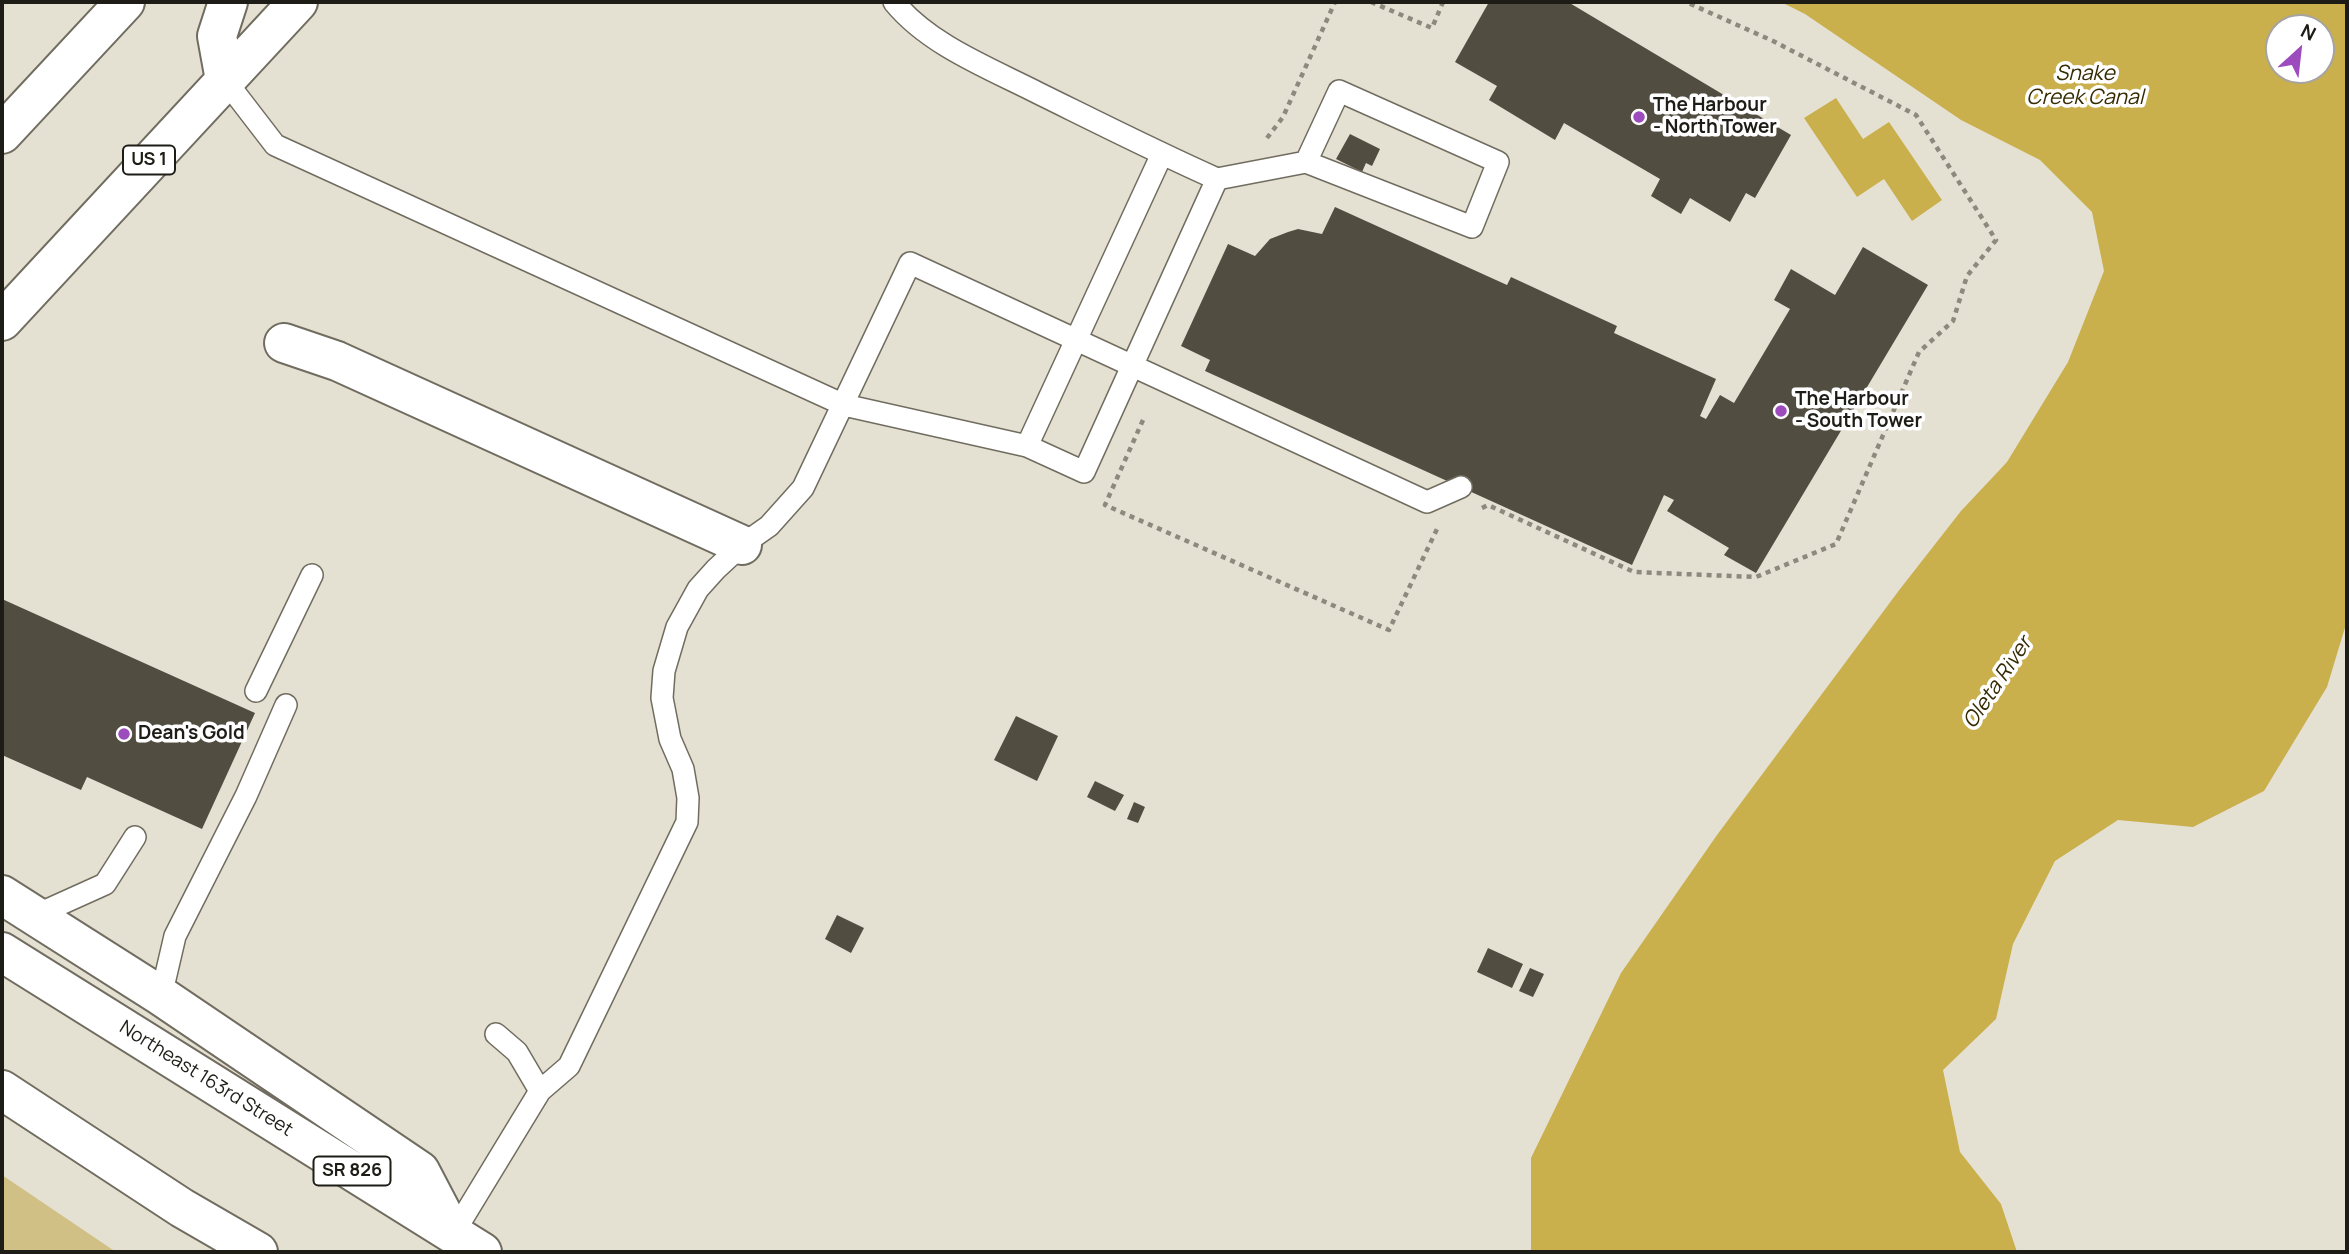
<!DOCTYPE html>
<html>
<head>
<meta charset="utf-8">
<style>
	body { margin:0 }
	#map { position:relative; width:2349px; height:1254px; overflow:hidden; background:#e5e1d2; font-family:Manrope,sans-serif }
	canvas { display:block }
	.frame { position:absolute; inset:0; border:4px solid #1d1c16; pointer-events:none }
	.north { position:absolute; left:2265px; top:14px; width:70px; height:70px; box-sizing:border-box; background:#fff; border:2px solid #a5a4a2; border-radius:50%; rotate:27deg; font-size:19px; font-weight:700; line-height:28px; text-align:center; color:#1d1c16 }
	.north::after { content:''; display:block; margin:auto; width:24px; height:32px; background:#9c4cbd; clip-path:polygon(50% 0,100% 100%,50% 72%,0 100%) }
</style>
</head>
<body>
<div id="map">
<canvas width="2349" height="1254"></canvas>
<div class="frame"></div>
<div class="north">N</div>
</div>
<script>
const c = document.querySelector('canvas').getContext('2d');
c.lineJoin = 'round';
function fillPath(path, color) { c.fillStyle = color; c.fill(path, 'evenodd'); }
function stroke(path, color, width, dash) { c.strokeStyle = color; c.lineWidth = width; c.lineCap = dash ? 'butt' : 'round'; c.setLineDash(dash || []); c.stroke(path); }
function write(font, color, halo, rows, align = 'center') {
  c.font = font + ' Manrope,sans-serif'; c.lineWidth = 7; c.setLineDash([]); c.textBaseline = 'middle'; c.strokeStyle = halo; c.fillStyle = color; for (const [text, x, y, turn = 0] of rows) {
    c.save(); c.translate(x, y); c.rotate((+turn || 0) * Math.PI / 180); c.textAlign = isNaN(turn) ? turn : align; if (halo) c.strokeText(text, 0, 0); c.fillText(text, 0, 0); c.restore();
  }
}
const green = new Path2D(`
	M2,1175L116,1252H2Z`);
const water = new Path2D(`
	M1781,2H2347V621L2327,687L2264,791L2193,827L2118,820L2055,861L2013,944L1996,1019L1943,1070L1960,1152L2001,1204L2017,1252H1531V1158L1621,973L1717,835L1900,589L1961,511L2007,462L2068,362L2104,271L2092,212L2040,160L1961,120L1805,14ZM2279,28H2321V70H2279Z
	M1836,98L1863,139L1889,122L1942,200L1912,221L1884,179L1857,197L1804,118Z`);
const building = new Path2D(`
	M1489,2H1568L1791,135L1755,198L1746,193L1730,222L1690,198L1681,214L1651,196L1660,179L1564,123L1555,140L1489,100L1497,86L1455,62Z
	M1350,134L1380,149L1372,166L1366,163L1362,172L1336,159Z
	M1335,207L1507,285L1511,277L1617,326L1614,333L1716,379L1700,416L1706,419L1720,395L1734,403L1790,309L1774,300L1791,269L1835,295L1863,247L1928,285L1756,573L1724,555L1729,548L1667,511L1674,500L1664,495L1632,565L1205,371L1210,360L1181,346L1228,244L1255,256L1270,239L1288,232L1298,229L1322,234Z
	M2,599L255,713L202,829L87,777L81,790L2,755Z
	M1016,716L1058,736L1037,781L994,760Z
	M1095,781L1124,795L1115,811L1087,797Z
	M1134,802L1145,807L1138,823L1127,819Z
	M837,915L864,928L851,953L825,939Z
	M1488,948L1523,964L1512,988L1477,972Z
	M1530,968L1544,974L1533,997L1519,991Z`);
const path = new Path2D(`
	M1371,2L1432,28L1443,2
	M1267,138L1283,117L1335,2
	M1143,420L1105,505L1389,630L1437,529
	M1482,508L1488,505L1634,572L1756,577L1836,544L1919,352L1953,321L1967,276L1996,240L1916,115L1773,41L1686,2`);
const lane = new Path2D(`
	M894,2C929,45 989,68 1038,93C1097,122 1156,152 1217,179
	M225,80L275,145L844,405L1027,446
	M1162,154L1027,446L1084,472L1217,179
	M1217,179L1306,162L1472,227L1498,162L1339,91L1306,162
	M256,691L312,575
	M34,916L105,884L135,837
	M161,996L175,936L246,796L286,705
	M540,1091L569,1066L687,822L688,798L683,769L670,739L662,698L664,671L677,627L698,589L716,569L742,545L769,526L803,488L910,263L1427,502L1461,487
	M453,1234L540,1091L517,1052L496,1034`);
const street = new Path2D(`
	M284,343L337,361L742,545`);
const primary = new Path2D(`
	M225,80L217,36L228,2
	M2,134L125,2
	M2,321L298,2
	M2,895L161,996L420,1171L453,1234
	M2,952L482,1252
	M2,1090L182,1208L258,1252`);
const markers = [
	[1639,117,7,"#9c4cbd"],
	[1781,411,7,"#9c4cbd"],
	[124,734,7,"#9c4cbd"]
];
const shields = [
	[149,160,52],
	[352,1171,77]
];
const shieldNames = [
	["US 1",149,160],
	["SR 826",352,1171]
];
const poiNames = [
	["The Harbour",1653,106],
	["- North Tower",1653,128],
	["The Harbour",1795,400],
	["- South Tower",1795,422],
	["Dean's Gold",138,734]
];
const streetNames = [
	["Northeast 163rd Street",206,1079,32]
];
const waterNames = [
	["Snake",2085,74],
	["Creek Canal",2085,98],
	["Oleta River",1998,683,-56]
];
fillPath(green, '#d1c086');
fillPath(water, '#caaf4d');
fillPath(building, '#514e41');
stroke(lane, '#706c5f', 24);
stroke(street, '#706c5f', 42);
stroke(primary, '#706c5f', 42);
stroke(path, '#8c897e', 4.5, [5, 5]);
stroke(lane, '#fff', 21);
stroke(street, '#fff', 38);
stroke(primary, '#fff', 38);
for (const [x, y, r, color] of markers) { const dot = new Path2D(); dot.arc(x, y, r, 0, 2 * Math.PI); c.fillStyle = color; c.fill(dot); stroke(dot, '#fff', 2.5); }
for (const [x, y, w] of shields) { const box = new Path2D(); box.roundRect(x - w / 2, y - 14.5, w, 29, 5); c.fillStyle = '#fff'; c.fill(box); stroke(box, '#1d1c16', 2); }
write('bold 18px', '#1d1c16', null, shieldNames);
write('bold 19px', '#1d1c16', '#fff', poiNames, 'left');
write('19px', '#1d1c16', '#fff', streetNames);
write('italic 21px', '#352a00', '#fff', waterNames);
</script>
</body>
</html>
